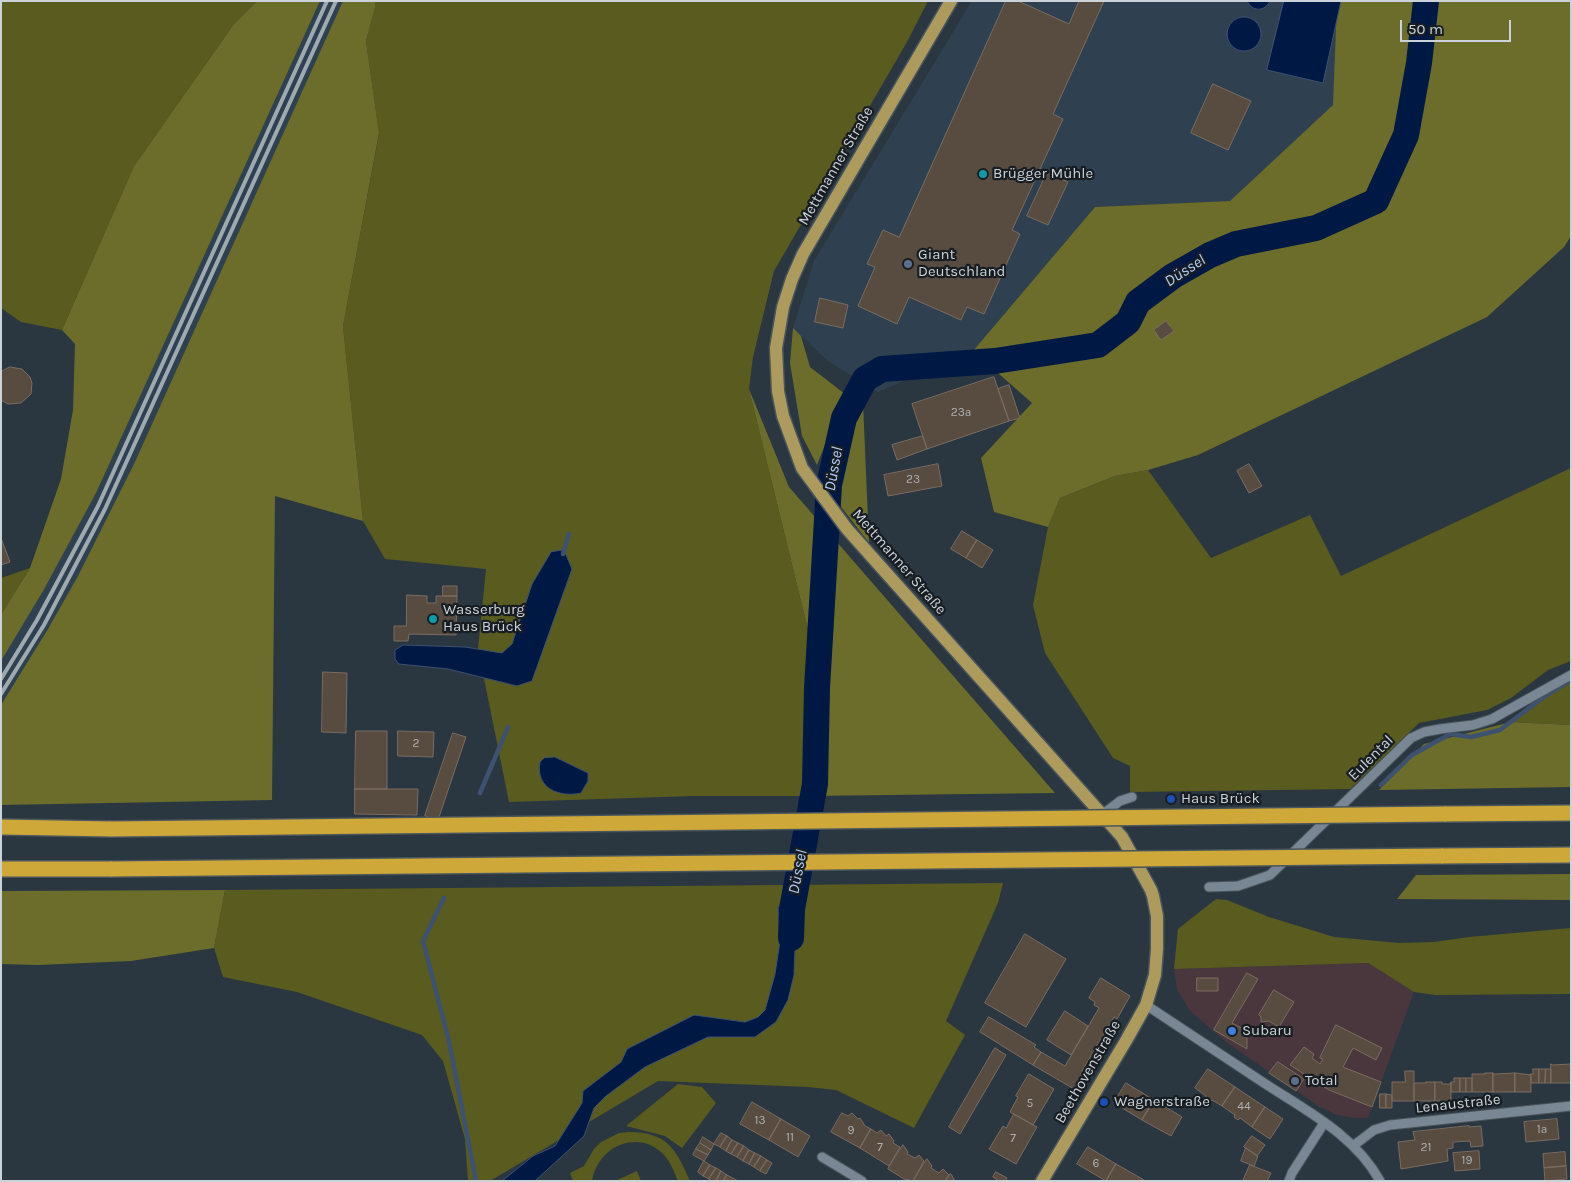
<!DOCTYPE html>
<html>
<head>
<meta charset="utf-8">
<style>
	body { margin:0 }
	#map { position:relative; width:1572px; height:1182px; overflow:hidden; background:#2a3741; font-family:Karla,sans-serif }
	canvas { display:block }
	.frame { position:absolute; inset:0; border:2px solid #cbd3d9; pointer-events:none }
	.scale { position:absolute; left:1400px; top:20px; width:111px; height:22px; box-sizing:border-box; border:2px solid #cbd3d9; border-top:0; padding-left:6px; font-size:15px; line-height:18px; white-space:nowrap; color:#cbd3d9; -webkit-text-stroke:4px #181d22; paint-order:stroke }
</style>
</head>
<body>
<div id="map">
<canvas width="1572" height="1182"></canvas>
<div class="frame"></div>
<div class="scale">50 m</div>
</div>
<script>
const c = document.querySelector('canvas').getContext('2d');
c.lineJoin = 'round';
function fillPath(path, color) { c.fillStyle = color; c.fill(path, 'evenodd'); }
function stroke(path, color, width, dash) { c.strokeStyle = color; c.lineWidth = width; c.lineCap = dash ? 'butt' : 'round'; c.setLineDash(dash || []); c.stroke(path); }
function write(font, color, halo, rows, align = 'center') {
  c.font = font + ' Karla,sans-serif'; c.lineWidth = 4.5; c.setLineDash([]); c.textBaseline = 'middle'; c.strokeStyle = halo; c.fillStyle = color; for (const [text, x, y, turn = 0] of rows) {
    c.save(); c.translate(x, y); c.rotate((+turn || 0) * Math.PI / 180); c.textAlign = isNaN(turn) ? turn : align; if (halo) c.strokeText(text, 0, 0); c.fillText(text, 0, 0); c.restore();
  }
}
const commercial = new Path2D(`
	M1368,963L1414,992L1368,1118H1354L1337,1115L1320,1107L1226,1042L1190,1011L1177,989L1174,969Z`);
const built = new Path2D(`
	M320,1H343L134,464L78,576L48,629L1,705V661L96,493Z
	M972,1H1337L1334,105L1230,201L1095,207L973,351L878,392L828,361L793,328L814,261Z`);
const green = new Path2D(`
	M1,1H257L234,24L134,166L62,330L21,322L1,308Z
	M375,1H928L907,42L774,271L753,357L749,389L809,634L807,796H693L509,802L478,649L486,569L385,559L363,521L343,326L379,134L366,41L375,8Z
	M1571,468V661L1548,670L1511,698L1487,710L1419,723L1350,789L1130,792V766L1113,758L1045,653L1033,605L1048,527L1060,498L1115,476L1148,470L1211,558L1310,515L1341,576Z
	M30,568L1,615V578Z
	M1571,682V725L1511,722L1536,699Z
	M1003,883L998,903L946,1021L965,1035L914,1128L836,1090L808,1087L658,1081L490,1181H468L465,1139L443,1061L422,1035L297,992L223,977L214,948L225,890Z
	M1216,899L1227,900L1269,917L1334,937L1399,943L1434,942L1469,937L1571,928V994L1435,995L1414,992L1368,963L1174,969L1178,929Z
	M678,1084L702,1087L716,1103L682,1148L665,1136L626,1126Z
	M629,1132C667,1132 676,1149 690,1181H678C674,1172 671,1163 665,1156C640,1128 598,1145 592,1181H573L570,1173L584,1166L594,1149L601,1142L619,1133Z
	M637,1171L641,1181H615Z`);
const forest = new Path2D(`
	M257,1H320L96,493L43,591L1,661V615L30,568L61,479L73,410L75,344L62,330L134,166L234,24Z
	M343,1H375V8L366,41L379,133L343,326L363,521L275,496L272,800L1,805V705L48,629L78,576L134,464Z
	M1337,1H1571V236L1564,247L1487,317L1198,455L1148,470L1115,476L1060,498L1048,527L994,512L981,458L1032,403L973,351L1095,207L1230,201L1333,105Z
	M793,328L801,336L810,367L845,394L817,465L802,436L790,363Z
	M749,389L789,487L1055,793L807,796L809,634Z
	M863,403L869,543L835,499L855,412Z
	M1511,722L1571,725V787L1379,790L1424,744Z
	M1571,874V900L1397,899L1416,875Z
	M225,890L214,948L131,961L38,965L1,964V891Z`);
const water = new Path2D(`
	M1247,1H1270C1265,12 1252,12 1247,1Z
	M1284,1H1341L1323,83L1267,70Z
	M1227 34a17 17 0 1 1 34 0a17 17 0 1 1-34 0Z
	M564,550L572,569L532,681L517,686L448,669L399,664L395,659V650L403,645L465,647L502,653L512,644L532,584L551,552Z
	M555,757L588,773V781L581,793C559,798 535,788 540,762L544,758Z
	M797,902L794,975L788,1000L776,1022L755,1037H708L645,1067L606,1096L594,1108L584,1136L535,1181H502L533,1156L555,1146L582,1103L583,1091L621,1062L627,1049L694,1015L745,1022L758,1017L765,1010L775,974L780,941L778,907Z`);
const stream = new Path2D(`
	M563,554L569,534
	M1381,785L1412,755L1450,734L1471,737L1500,730L1545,696L1571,680
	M480,793L508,727
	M444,898L423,941L449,1041L476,1181`);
const river = new Path2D(`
	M791,938L792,909L815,784L817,688L829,485L844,418L865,379L882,369L995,361L1098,345L1128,322L1138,302L1173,276L1210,255L1236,244L1316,228L1376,201L1406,135L1419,63L1426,1`);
const building = new Path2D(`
	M1006,1H1018L1069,24L1079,1H1104L1053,114L1063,119L1012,230L1020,234L984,314L967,307L961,320L909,297L897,324L858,306L875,267L867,264L883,230L899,237Z
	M1213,84L1251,101L1228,150L1191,133Z
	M1047,173L1068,182L1048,225L1027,216Z
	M820,298L848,305L843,328L815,322Z
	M1166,321L1174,331L1161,340L1154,330Z
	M10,367L22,369L30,377L32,383L31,394L21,403L8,404L1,400V372Z
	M994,377L1009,421L927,449L912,404Z
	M1009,385L1020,418L1009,421L998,389Z
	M923,436L927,449L897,460L892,445Z
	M938,464L942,486L888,496L884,475Z
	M1249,464L1262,486L1249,493L1237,471Z
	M962,531L977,540L966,558L951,549Z
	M1,538L10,562L1,565Z
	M977,540L993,550L982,568L966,558Z
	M443,586H457V596H443Z
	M407,595L427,596V603H436V596H457L456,635L409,634L408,641H394V626H406Z
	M323,672L347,673L346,733L322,732Z
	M356,731H387V789H355Z
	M398,731L434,732L433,757L398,756Z
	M453,733L466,737L438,820L425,816Z
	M355,789H418L417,815L355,814Z
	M1025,934L1066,959L1026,1027L985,1003Z
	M1247,973L1258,979L1232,1023L1247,1031V1049L1214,1030Z
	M1101,978L1130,996L1117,1019L1114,1017L1082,1071L1085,1072L1074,1089L1033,1065L1041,1052L1065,1066L1099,1008L1094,1005L1095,1002L1089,998Z
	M1197,978H1218V991H1197Z
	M1274,990L1294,1002L1279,1027L1269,1021L1261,1022V1017L1259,1015Z
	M1065,1011L1088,1026L1071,1055L1047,1040Z
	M989,1017L1036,1045L1034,1047L1041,1052L1033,1065L980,1032Z
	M1336,1025L1382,1048L1376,1060L1353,1048L1343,1067L1381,1082L1372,1107L1329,1090L1290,1065L1304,1047L1314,1054L1312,1058L1320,1064L1323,1059L1320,1058Z
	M995,1048L1006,1055L960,1134L949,1127Z
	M1278,1062L1304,1079L1296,1091L1269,1073Z
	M1551,1064L1552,1065L1571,1064V1083H1551Z
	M1208,1069L1235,1087L1222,1106L1212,1100L1210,1102L1205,1098L1206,1096L1195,1088Z
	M1533,1069H1539V1083H1531L1530,1074H1533Z
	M1539,1069H1546L1545,1083H1539Z
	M1546,1069H1551V1083H1545Z
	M1405,1071H1414V1101H1392V1082H1405Z
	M1485,1073H1493V1092H1472V1074H1485Z
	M1493,1073L1494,1074L1515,1073V1092H1493Z
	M1515,1073L1531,1075V1092H1515Z
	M1029,1074L1054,1089L1033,1125L1010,1112L1018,1097L1016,1096Z
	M1454,1078H1460V1092H1451V1082H1454Z
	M1460,1078H1466V1092H1460Z
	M1466,1078H1472V1092H1466Z
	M1426,1082H1435V1101H1414V1083H1426Z
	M1435,1082H1442V1084H1451V1082V1101H1435Z
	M1126,1083L1154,1100L1142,1120L1114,1103Z
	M1235,1087L1265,1107L1252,1127L1240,1118L1238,1120L1234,1117L1235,1115L1222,1106Z
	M1380,1094H1386V1108H1380Z
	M1386,1094L1392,1095V1108H1386Z
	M1154,1100L1182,1117L1171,1136L1142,1120Z
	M752,1102L781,1119L769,1140L740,1124Z
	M1265,1107L1283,1119L1270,1139L1252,1127Z
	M842,1113L848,1116L852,1113L858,1119L860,1118L865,1126L871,1129L860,1148L831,1132Z
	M1014,1114L1037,1127L1016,1164L989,1149L1003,1126L1006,1128Z
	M781,1119L810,1136L798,1157L769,1140Z
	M1557,1119L1559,1139L1526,1142L1524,1122Z
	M1469,1126V1127L1481,1126L1483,1146L1471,1147L1470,1141L1453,1142V1148L1447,1149L1448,1161L1401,1169L1398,1142L1415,1140L1413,1132Z
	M871,1129L877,1133L881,1130L886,1136L889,1134L894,1141L893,1143L900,1147L889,1166L860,1148Z
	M721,1133L727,1136L720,1147L714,1144Z
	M727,1136L732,1140L726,1151L720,1147Z
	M1252,1136L1265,1145L1257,1156L1244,1147Z
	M703,1137L714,1144L711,1150L700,1143Z
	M732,1140L738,1143L731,1154L726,1151Z
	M700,1143L711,1150L708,1155L696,1149Z
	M738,1143L744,1146L737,1157L731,1154Z
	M903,1145L908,1152L907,1154L915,1158L919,1155L924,1161L913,1181L904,1179L888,1169Z
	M744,1146L749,1150L743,1161L737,1157Z
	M1088,1147L1116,1164L1106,1181L1077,1164Z
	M1246,1148L1258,1156L1254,1166L1241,1161Z
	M696,1149L708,1155L704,1161L693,1155Z
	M749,1150L755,1153L749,1164L743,1161Z
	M1479,1151L1480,1169L1455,1171L1453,1153Z
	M1565,1152L1566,1166L1544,1168L1543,1154Z
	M755,1153L761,1156L754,1167L749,1164Z
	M761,1156L767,1160L760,1171L754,1167Z
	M927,1159L932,1166L931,1168L939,1173L943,1169L949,1175L945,1181H913Z
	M767,1160L772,1163L766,1174L760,1171Z
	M704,1161L710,1165L703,1176L698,1172Z
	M1116,1164L1144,1180L1143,1181H1106Z
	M710,1165L716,1168L709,1179L703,1176Z
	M1250,1165L1271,1173L1267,1181H1243Z
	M1566,1166L1567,1179L1545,1181L1544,1168Z
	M716,1168L721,1171L716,1181H712L709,1179Z
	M721,1171L727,1175L723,1181H716Z
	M996,1172L1007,1178L1005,1181H999L993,1177Z
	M951,1174L955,1181H945L949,1175Z
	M727,1175L738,1181L724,1180Z`);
const minor = new Path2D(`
	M1103,814L1120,801L1132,797
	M1209,887L1238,886L1270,875L1411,738L1424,732L1440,729L1473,725L1492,719L1571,675
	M1146,1005C1185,1031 1224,1057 1264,1083C1305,1110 1355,1135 1380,1181
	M1353,1146L1374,1130L1390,1125L1571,1106
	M822,1157L862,1181
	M1289,1181L1292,1173L1324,1123`);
const major = new Path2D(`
	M951,1L803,254L792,279L783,307L776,348L778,391L783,416L802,468L847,529L1122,837L1151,890L1153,896L1157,916V949L1155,975L1146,1005L1127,1039L1042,1181`);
const highway = new Path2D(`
	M1444,814L1571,813
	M1,827L111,829
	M1441,856L1571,855
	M1,869H112`);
const rail = new Path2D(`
	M1,679L37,620L98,506L327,1
	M1,694L44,625L105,509L336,1`);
const highwayBridge = new Path2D(`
	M111,829L1444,814
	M112,869L1441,856`);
const markers = [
	[983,174,5,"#0f9aa8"],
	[908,264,5,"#5c6f8a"],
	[433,619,5,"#0f9aa8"],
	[1171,799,5,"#1a4fb4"],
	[1232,1031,5,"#3f7fe0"],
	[1295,1081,5,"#5c6f8a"],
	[1104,1102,5,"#1a4fb4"]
];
const numberNames = [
	["23a",961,413],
	["23",913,480],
	["2",416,744],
	["5",1030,1104],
	["44",1244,1107],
	["13",760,1121],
	["1a",1542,1130],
	["9",851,1131],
	["11",790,1138],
	["7",1013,1139],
	["7",880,1148],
	["21",1426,1148],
	["19",1467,1161],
	["6",1096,1164]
];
const streetNames = [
	["Mettmanner Straße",836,166,-60],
	["Mettmanner Straße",899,562,49],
	["Eulental",1371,758,-45],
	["Beethovenstraße",1088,1072,-60],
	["Lenaustraße",1458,1104,-6]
];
const poiNames = [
	["Brügger Mühle",993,174],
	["Giant",918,255],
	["Deutschland",918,272],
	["Wasserburg",443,610],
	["Haus Brück",443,627],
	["Haus Brück",1181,799],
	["Subaru",1242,1031],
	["Total",1305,1081],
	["Wagnerstraße",1114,1102]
];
const waterNames = [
	["Düssel",1185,271,-33],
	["Düssel",834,469,-80],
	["Düssel",798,872,-79]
];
fillPath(commercial, '#4a363d');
fillPath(built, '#2f4150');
fillPath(green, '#5a5b1e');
fillPath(forest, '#6c6d2b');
fillPath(water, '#001944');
stroke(water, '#3d5171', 1);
stroke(stream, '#3d5171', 4.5);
stroke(river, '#001944', 26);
fillPath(building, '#584b40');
stroke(building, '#7a6c61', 1);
stroke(minor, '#4a545c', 11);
stroke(major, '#4a545c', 15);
stroke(highway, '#4a545c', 18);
stroke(minor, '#788793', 9);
stroke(major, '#ac9b5d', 12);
stroke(highway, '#cea939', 15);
stroke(rail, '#9fa9b0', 4);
stroke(highwayBridge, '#4a545c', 18, []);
stroke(highwayBridge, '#cea939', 15);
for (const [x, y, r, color] of markers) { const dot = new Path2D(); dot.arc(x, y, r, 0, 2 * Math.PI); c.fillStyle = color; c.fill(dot); stroke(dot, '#181d22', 2); }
write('12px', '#aeb1b3', null, numberNames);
write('15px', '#cbd3d9', '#181d22', streetNames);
write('15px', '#cbd3d9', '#181d22', poiNames, 'left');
write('italic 16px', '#b1cffc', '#181d22', waterNames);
</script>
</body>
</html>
